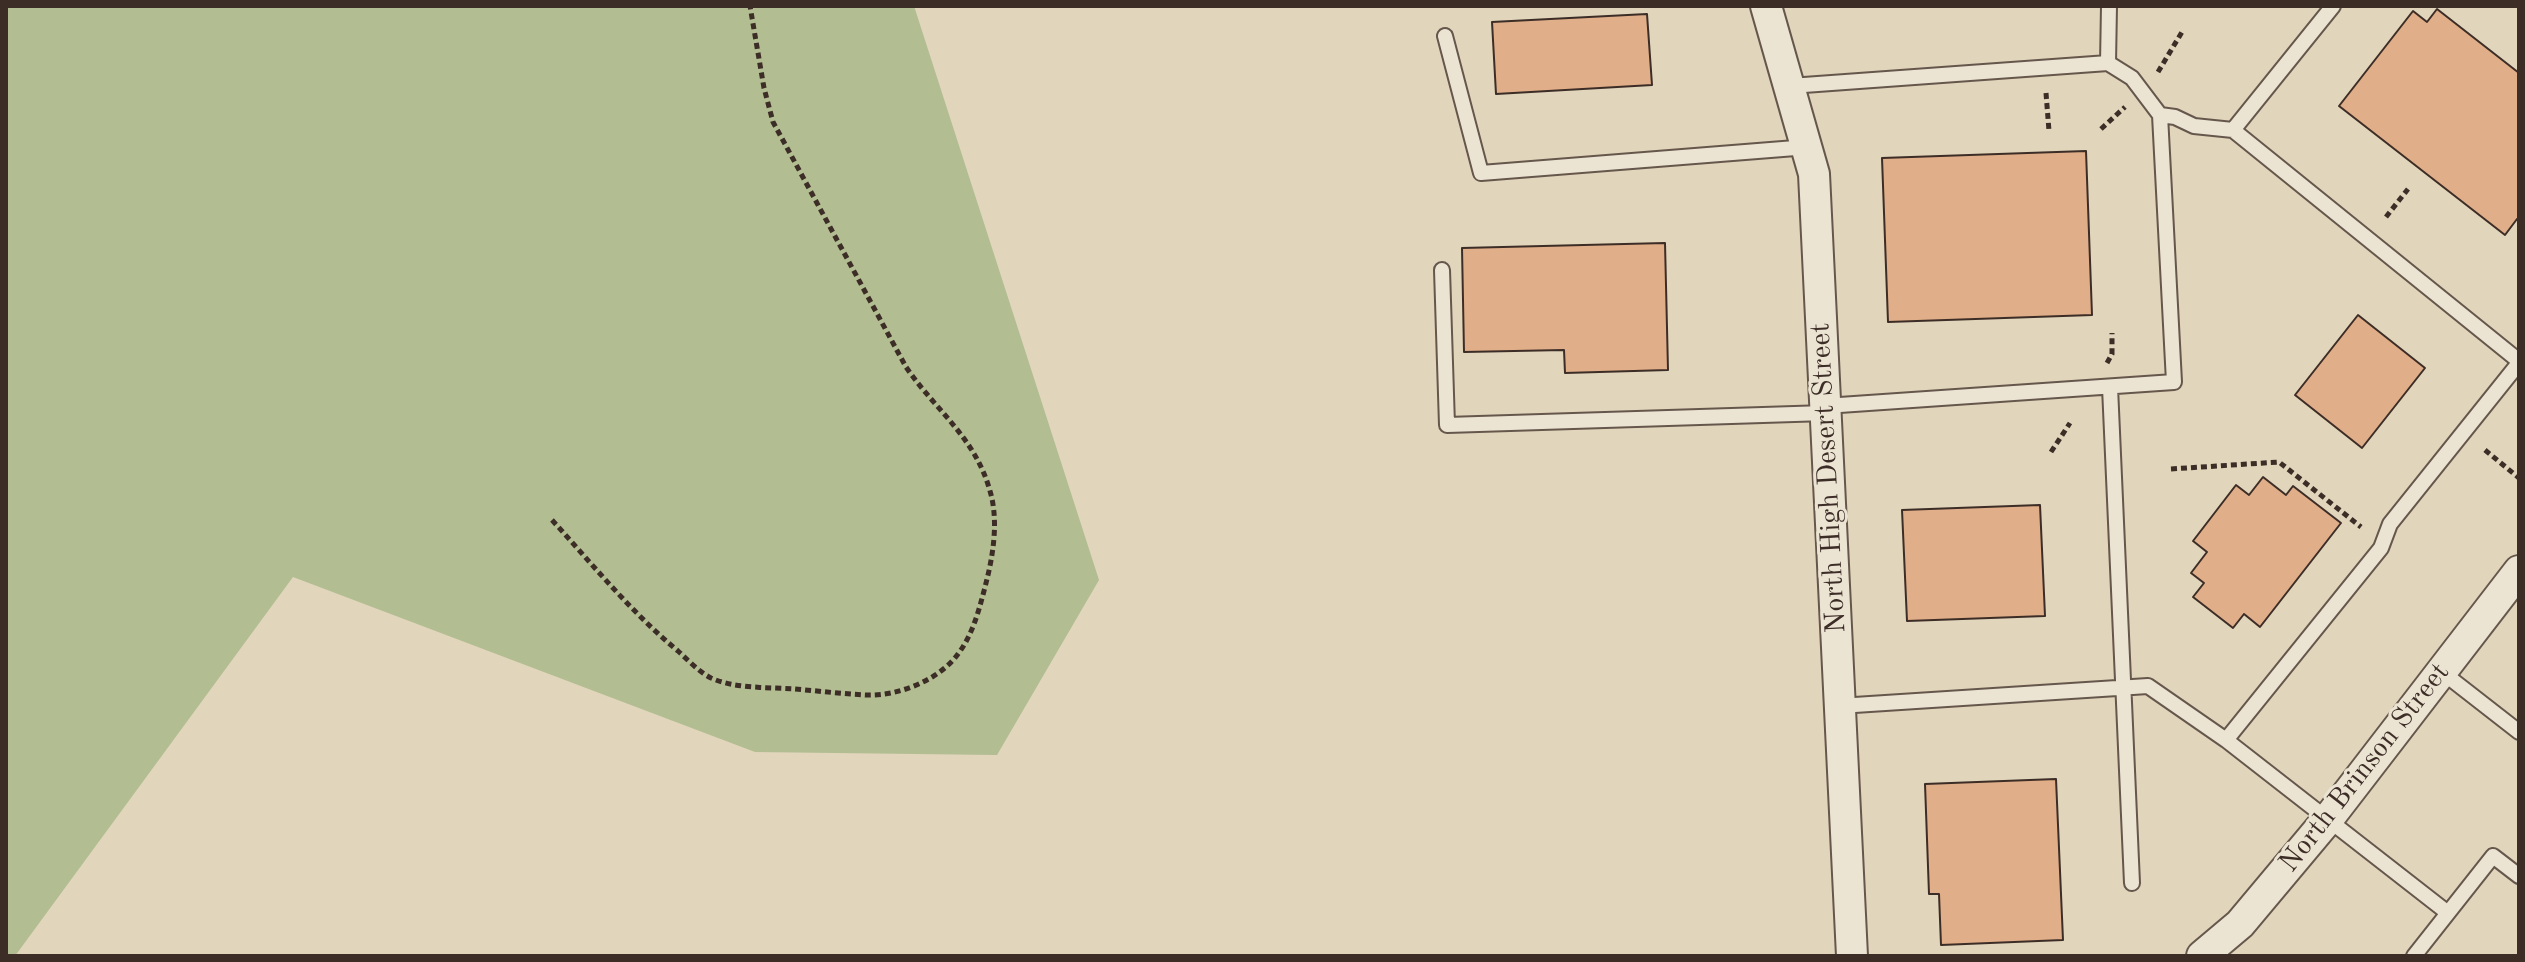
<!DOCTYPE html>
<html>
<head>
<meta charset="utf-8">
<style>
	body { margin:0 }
	#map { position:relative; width:2525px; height:962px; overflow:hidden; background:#e1d5bb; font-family:"Old Standard TT",serif }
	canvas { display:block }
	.frame { position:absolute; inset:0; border:8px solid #3d2d27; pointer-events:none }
</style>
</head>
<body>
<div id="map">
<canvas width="2525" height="962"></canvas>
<div class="frame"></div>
</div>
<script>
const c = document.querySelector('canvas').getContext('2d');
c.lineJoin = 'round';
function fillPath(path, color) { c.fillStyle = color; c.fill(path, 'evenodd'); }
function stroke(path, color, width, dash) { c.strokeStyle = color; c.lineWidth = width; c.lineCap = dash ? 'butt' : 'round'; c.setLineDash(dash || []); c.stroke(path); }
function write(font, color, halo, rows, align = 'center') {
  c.font = font + ' "Old Standard TT",serif'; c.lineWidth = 6; c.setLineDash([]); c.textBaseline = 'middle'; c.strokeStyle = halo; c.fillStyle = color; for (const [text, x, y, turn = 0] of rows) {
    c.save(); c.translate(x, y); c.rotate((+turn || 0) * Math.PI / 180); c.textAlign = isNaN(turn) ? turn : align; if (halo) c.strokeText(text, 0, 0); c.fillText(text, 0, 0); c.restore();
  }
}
const green = new Path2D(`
	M6,6H914L1099,580L997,755L755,752L293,577L15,956H6Z`);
const building = new Path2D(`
	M2437,9L2519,73V221L2517,219L2505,235L2339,106L2413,11L2427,22Z
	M1647,14L1652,85L1496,94L1492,22Z
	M2086,151L2092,315L1888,322L1882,158Z
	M1665,243L1668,370L1565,373L1564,350L1464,352L1462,248Z
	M2358,315L2425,368L2362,448L2295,395Z
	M2263,477L2286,495L2293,486L2341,523L2260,627L2244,614L2233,628L2193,597L2204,583L2191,573L2207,552L2193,541L2236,485L2249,495Z
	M2040,505L2045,616L1907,621L1902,510Z
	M2056,779L2063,940L1941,945L1939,894H1929L1925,784Z`);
const path = new Path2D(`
	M2158,72L2182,32
	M2046,93L2049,131
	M2101,129L2125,107
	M2386,217L2408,189
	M2107,363L2112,354V333
	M2485,450L2519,478
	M2051,452L2070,423
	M2171,469L2279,462L2361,527
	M552,520C593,565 631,612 678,651C688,660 699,672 711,678C735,689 768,687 795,689C819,691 843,694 867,695C899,696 939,680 958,654C973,634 979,610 985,587C993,557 999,521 990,491C975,437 936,411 906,367L773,122L764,88L750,6`);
const lane = new Path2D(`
	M2333,6L2233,130L2519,361
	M1445,36L1481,173L1808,147
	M2108,63L2109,6
	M1790,86L2108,63L2132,78L2160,115L2174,382L1825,406
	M2160,115L2175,117L2194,126L2233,130
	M1442,270L1447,425L1826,413
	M2110,387L2132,883
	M2442,672L2519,732
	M1839,706L2148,686L2226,740
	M2448,913L2226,740L2381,548L2390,524L2519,363
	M2414,956L2493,856L2519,876`);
const street = new Path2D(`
	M1766,6L1814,174L1852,956
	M2202,956L2240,924L2328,819L2519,571`);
const streetNames = [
	["North High Desert Street",1829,478,-93],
	["North Brinson Street",2365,768,-52]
];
fillPath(green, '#b2bd91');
fillPath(building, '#e0ae88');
stroke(building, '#3d2d27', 2);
stroke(lane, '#66574c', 18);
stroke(street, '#66574c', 34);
stroke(path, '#3d2d27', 5, [6, 4]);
stroke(lane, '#ece4d3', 14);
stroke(street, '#ece4d3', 30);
write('28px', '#3d2d27', '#ece4d3', streetNames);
</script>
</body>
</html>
